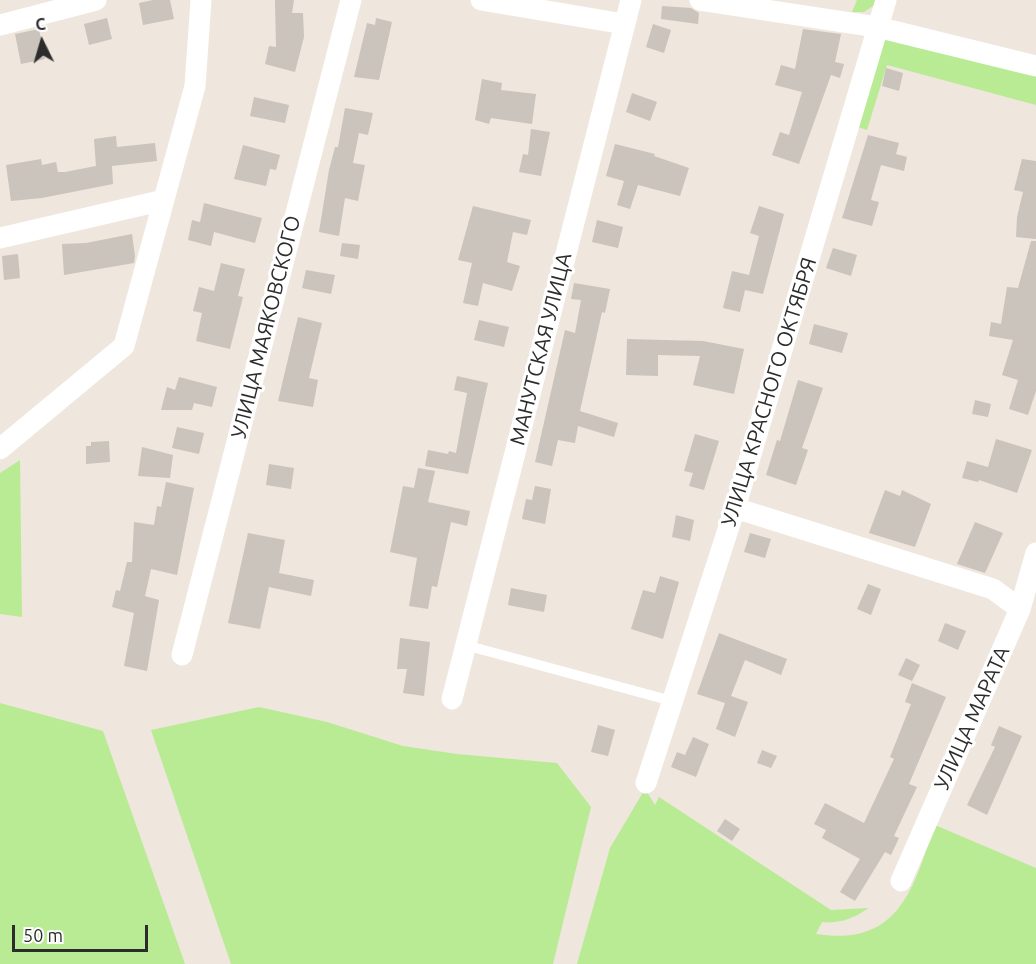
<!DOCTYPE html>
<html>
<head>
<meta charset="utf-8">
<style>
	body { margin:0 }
	#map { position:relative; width:1036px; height:964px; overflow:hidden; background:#efe6dd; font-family:Ubuntu,sans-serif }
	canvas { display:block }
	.north { position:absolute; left:12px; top:12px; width:60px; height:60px; -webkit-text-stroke:4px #fff; paint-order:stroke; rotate:355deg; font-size:16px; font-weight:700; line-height:24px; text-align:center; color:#2c2c2c }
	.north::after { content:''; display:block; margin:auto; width:21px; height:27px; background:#2c2c2c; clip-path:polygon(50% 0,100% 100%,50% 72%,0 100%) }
	.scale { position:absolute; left:12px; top:925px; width:136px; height:27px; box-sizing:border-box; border:3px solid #2c2c2c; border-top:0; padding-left:8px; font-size:18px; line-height:21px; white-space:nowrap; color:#2c2c2c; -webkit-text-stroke:4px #fff; paint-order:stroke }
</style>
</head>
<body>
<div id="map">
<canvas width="1036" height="964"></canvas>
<div class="north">С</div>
<div class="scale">50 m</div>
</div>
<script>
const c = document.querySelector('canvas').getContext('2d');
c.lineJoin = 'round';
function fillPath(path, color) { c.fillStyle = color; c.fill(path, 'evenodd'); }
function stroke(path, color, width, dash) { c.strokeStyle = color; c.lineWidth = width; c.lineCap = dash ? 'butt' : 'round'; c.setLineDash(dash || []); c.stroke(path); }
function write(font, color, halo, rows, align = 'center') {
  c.font = font + ' Ubuntu,sans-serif'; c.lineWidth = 6; c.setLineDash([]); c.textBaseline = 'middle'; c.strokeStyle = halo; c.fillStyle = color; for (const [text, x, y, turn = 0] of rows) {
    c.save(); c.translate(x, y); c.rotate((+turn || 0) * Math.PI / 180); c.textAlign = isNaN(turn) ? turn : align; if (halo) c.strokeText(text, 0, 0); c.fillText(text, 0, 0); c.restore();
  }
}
const green = new Path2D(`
	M857,0H882L864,12H852Z
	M890,36L1036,71V105L887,65L867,130L858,127L883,40Z
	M20,460L22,617L0,614V473Z
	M0,703L103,731L185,964H0Z
	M259,707L327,722L403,746L457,754L557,763L591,807L553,964H231L151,730Z
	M645,789L655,805L659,797L831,910L869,908C853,918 841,924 822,922L816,934C900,947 913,888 935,825L1036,868V964H577L610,848Z`);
const building = new Path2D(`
	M153,0H170L174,19L143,25L139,3Z
	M275,0H294L292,13H303L304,37L295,72L265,64L269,46L276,47Z
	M662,6L691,8L699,13L698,24L661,19Z
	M107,18L112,39L89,45L84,24Z
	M376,18L392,22L379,80L354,77L367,23L375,25Z
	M653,24L671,30L664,53L646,47Z
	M39,29L45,59L21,64L15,34Z
	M803,29L841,34L835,62L844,64L840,78L831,75L799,164L772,155L780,132L789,135L802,92L775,85L781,65L795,69Z
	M886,68L903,73L899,91L882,86Z
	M482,79L502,83L501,90L536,94L532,124L491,118L489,124L475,120Z
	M632,93L657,102L650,121L626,112Z
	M254,97L289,105L285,123L250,116Z
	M345,108L373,113L368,135L359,133L353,163L365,165L358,201L345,198L339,236L319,232L329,170L335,147H338Z
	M531,129L550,132L541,176L519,172L523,154L528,155Z
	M868,135L899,143L896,154L907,157L904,171L881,165L871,200L879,202L872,226L842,218Z
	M116,136L117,147L155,143L157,161L112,166L113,184L42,198L11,201L6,165L41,159L42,165L56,162L58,172H65L96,166L94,139Z
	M615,144L655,154L654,156L689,168L680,196L638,185L630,209L617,205L624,181L606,176Z
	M243,145L280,155L276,170L270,169L266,186L234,179Z
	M1022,159L1036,161V239L1016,237L1017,217L1023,192L1014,190Z
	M204,203L262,218L255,243L214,232L211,246L188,240L192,220L200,222Z
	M473,206L531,220L527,235L513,232L507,262L520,266L512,291L483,283L478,306L463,303L472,263L458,260Z
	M759,206L784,214L763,294L745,290L740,312L723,308L732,271L749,275L759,236L750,233Z
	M597,220L623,227L618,248L592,242Z
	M132,234L135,256L134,263L64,275L62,244L86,243Z
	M1031,241H1036V391L1028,415L1009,409L1018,380L1002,375L1013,340L989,336L991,322L1001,324L1007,287L1018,288Z
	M342,243L360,245L358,259L340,256Z
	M833,248L857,255L851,276L826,268Z
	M18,254L20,278L4,280L2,256Z
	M221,263L245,269L238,296L243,297L230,349L196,341L202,313L193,311L199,287L214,291Z
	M306,270L335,275L331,294L302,288Z
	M574,283L610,289L605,313L602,312L580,411L618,423L614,437L578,426L575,443L558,440L552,466L535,462L565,330L575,333L581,300L571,299Z
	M298,317L322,323L309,378L318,380L313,407L278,401Z
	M479,320L509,327L504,347L474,340Z
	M814,324L848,333L842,353L809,344Z
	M627,339L703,341L744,349L734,394L693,385L700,356L658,355V376L626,375Z
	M457,376L488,383L468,474L425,466L428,450L448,454L449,451L456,453L467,393L454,390Z
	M179,377L217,387L212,407L194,403L192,410H161L167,387L175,390Z
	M798,380L823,388L802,448L808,450L796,485L766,475L777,440L780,441Z
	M975,400L991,404L988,417L972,414Z
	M177,427L204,433L199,454L172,448Z
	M695,434L719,441L704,490L689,486L693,473L684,471Z
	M996,439L1032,450L1017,493L979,480L978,482L962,478L967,461L988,467Z
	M109,441L110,462L86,464V446H91V442Z
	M142,447L173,455L170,478L138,476Z
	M269,464L294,468L291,489L266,485Z
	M418,468L435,471L428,502L470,511L467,526L451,522L437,587L432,586L428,609L409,606L417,558L390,552L403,486L414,488Z
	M166,482L194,488L177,575L151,569L145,596L159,600L147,671L124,666L134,613L112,607L116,590L120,591L127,562H132L134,522L154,525L157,506L161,507Z
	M535,486L551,489L545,524L522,519L526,499L532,500Z
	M885,490L900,496L902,490L931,504L915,547L869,533Z
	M676,515L694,520L690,541L672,537Z
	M975,522L1003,533L985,573L957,564Z
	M248,533L285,540L279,573L314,580L311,596L269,587L260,629L228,623Z
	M750,533L771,539L765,558L744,552Z
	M660,576L679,582L663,639L631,629L643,590L655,593Z
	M868,584L881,589L871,615L857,609Z
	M511,588L547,595L544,612L508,605Z
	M945,623L966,631L958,650L938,641Z
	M719,633L787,659L781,675L745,660L731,696L748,702L735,737L716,729L725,703L697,694Z
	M400,638L430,642L424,696L403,693L407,669H397Z
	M906,658L920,665L912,681L898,675Z
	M912,683L946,697L909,784L917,787L894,836L899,838L891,855L885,852L855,901L840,892L860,859L822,838L826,830L814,824L825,803L864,823L894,759L890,757L911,704L905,702Z
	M598,725L615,730L608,756L591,752Z
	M999,726L1022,736L987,815L967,805L995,747L991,745Z
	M693,737L709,744L696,777L671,767L677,752L685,755Z
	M762,750L777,756L771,768L757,763Z
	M725,819L740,829L732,841L717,831Z`);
const lane = new Path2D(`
	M465,645L672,701`);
const street = new Path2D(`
	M481,0L624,24
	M700,0L877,27L1036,66
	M0,25L96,0
	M0,238L164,200
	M0,449L124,346L195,86L201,0
	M735,508L993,589L1020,609
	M182,655L351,0
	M452,699L631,0
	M646,783L735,508L886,0
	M901,881L1020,609L1036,553`);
const streetNames = [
	["УЛИЦА МАЯКОВСКОГО",266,327,-76],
	["МАНУТСКАЯ УЛИЦА",541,349,-76],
	["УЛИЦА КРАСНОГО ОКТЯБРЯ",769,392,-73],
	["УЛИЦА МАРАТА",972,718,-66]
];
fillPath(green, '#b9eb94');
fillPath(building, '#cac4bc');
stroke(lane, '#fff', 10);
stroke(street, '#fff', 21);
write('21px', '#2c2c2c', '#fff', streetNames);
</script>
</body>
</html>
